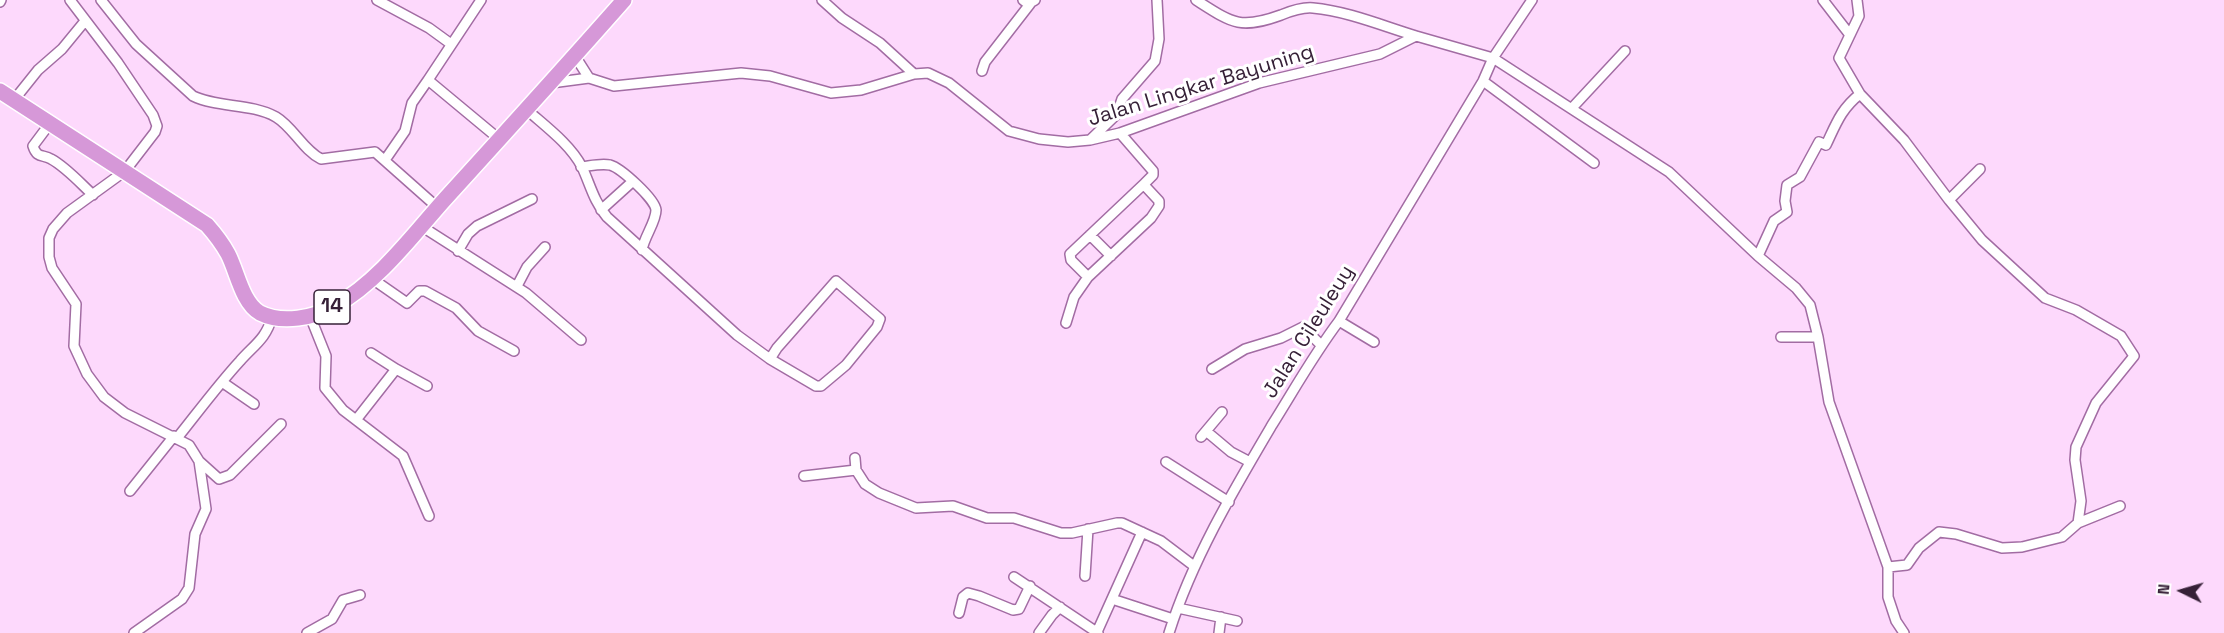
<!DOCTYPE html>
<html>
<head>
<meta charset="utf-8">
<style>
	body { margin:0 }
	#map { position:relative; width:2224px; height:633px; overflow:hidden; background:#fdd9fc; font-family:"Space Grotesk",sans-serif }
	canvas { display:block }
	.north { position:absolute; left:2152px; top:561px; width:60px; height:60px; -webkit-text-stroke:4px #fff; paint-order:stroke; rotate:275deg; font-size:16px; font-weight:700; line-height:24px; text-align:center; color:#362037 }
	.north::after { content:''; display:block; margin:auto; width:21px; height:27px; background:#362037; clip-path:polygon(50% 0,100% 100%,50% 72%,0 100%) }
</style>
</head>
<body>
<div id="map">
<canvas width="2224" height="633"></canvas>
<div class="north">N</div>
</div>
<script>
const c = document.querySelector('canvas').getContext('2d');
c.lineJoin = 'round';
function stroke(path, color, width, dash) { c.strokeStyle = color; c.lineWidth = width; c.lineCap = dash ? 'butt' : 'round'; c.setLineDash(dash || []); c.stroke(path); }
function write(font, color, halo, rows, align = 'center') {
  c.font = font + ' "Space Grotesk",sans-serif'; c.lineWidth = 6; c.setLineDash([]); c.textBaseline = 'middle'; c.strokeStyle = halo; c.fillStyle = color; for (const [text, x, y, turn = 0] of rows) {
    c.save(); c.translate(x, y); c.rotate((+turn || 0) * Math.PI / 180); c.textAlign = isNaN(turn) ? turn : align; if (halo) c.strokeText(text, 0, 0); c.fillText(text, 0, 0); c.restore();
  }
}
const minor = new Path2D(`
	M70,0L118,63L153,115L157,126L155,132L125,171L67,213L53,229L49,238V257L52,268L76,304L74,346L87,374L104,397L125,413L189,445L199,461L206,509L195,534L189,588L182,599L134,633
	M101,0L136,44L193,96C218,108 251,103 276,117C293,127 303,150 321,159L375,152L437,207
	M377,0L429,28L451,44
	M481,0L428,80L499,139
	M822,0L842,18L880,43L914,74
	M1023,0L1028,4L1035,0
	M1196,0C1232,23 1240,30 1281,15C1291,11 1303,7 1313,8C1347,11 1383,26 1416,36
	M1823,0L1850,35
	M1857,0L1859,16L1839,58L1860,94L1904,140L1949,200L1982,240L2045,298L2076,310L2121,336L2134,356L2096,403L2076,447L2075,460L2081,501L2078,523L2062,537L2022,547L2002,548L1956,534L1939,532L1919,548L1907,565L1888,567
	M0,2L1,0
	M575,56L589,78
	M982,71L985,62L1030,4
	M1483,81L1594,163
	M551,83L589,78L614,86L741,73L770,76L831,93L861,90L914,74L928,73L949,83L1009,131L1039,139L1068,142L1090,140L1120,133L1259,83L1380,54L1416,36L1493,58L1669,172L1758,256L1796,288L1810,305L1818,337L1829,402L1888,567V597L1896,621L1904,633
	M14,100L38,70L62,49L85,21
	M1572,108L1625,51
	M526,109C545,126 570,144 582,167C590,184 594,202 607,217L737,335L770,359L777,348L836,281L880,319L877,327L846,365L821,386H816L770,359
	M51,122L33,146C37,159 43,154 51,159C66,167 80,183 93,195
	M1090,140L1117,114L1122,99L1155,61L1159,39L1157,0
	M385,160L405,131L412,103L428,80
	M581,167C590,166 601,163 610,165C621,168 655,199 656,210C656,222 644,237 642,250
	M1949,200L1980,169
	M601,210L632,182
	M421,226L526,293L581,340
	M1090,235L1111,256
	M458,251L468,234L477,226L532,199
	M1758,256L1774,221L1787,212L1785,201L1787,185L1800,177L1819,142L1826,145C1836,124 1841,109 1860,94
	M1088,277L1071,260L1070,254L1145,183
	M371,278L407,303L419,291H425L456,308L478,331L514,351
	M517,286L527,267L545,247
	M310,316L326,356L325,388L343,410L403,456L429,516
	M1339,321L1374,342
	M1066,323L1074,297L1088,277L1151,218L1159,206V201L1145,186V183L1153,175V171L1120,133
	M1781,337H1818
	M396,369L427,386
	M1212,369L1245,349L1281,338L1303,327L1321,345
	M222,382L254,404
	M356,420L396,369L371,353
	M1206,431L1231,452L1250,462
	M178,437C198,412 218,385 240,361C254,345 266,339 272,317
	M1201,437L1222,412
	M855,458L856,470L865,484L879,493L916,508L953,506L987,518H1014L1061,533H1072L1117,523H1122L1161,541L1194,566
	M199,461L219,479L230,475L281,424
	M1166,462L1229,502
	M804,476L856,470
	M130,491L174,436
	M2078,523L2120,506
	M1085,576L1088,529
	M1014,577L1098,633
	M1112,599L1173,619
	M1178,608L1237,621
	M959,613L963,597L968,593L979,596L1013,610L1019,609L1030,586
	M1097,632L1142,532
	M307,633L332,619L343,600L360,595
	M1039,633L1052,615L1060,607
	M1169,633C1192,560 1233,491 1272,425C1294,390 1314,354 1339,321L1483,81L1493,58L1532,0
	M1219,633L1221,617`);
const trunk = new Path2D(`
	M0,91L207,225C215,234 222,243 228,254C237,271 242,303 260,313C282,324 314,318 335,306C379,281 412,236 445,199C505,133 565,67 624,0`);
const shields = [
	[332,307,36]
];
const shieldNames = [
	["14",332,307]
];
const streetNames = [
	["Jalan Lingkar Bayuning",1201,86,-17],
	["Jalan Cileuleuy",1309,332,-58]
];
stroke(minor, '#a26ca3', 12);
stroke(trunk, '#fff', 18);
stroke(minor, '#fff', 9);
stroke(trunk, '#d698d8', 15);
for (const [x, y, w] of shields) { const box = new Path2D(); box.roundRect(x - w / 2, y - 17, w, 34, 4.5); c.fillStyle = '#fff'; c.fill(box); stroke(box, '#362037', 1.5); }
write('bold 20px', '#362037', null, shieldNames);
write('21px', '#362037', '#fff', streetNames);
</script>
</body>
</html>
